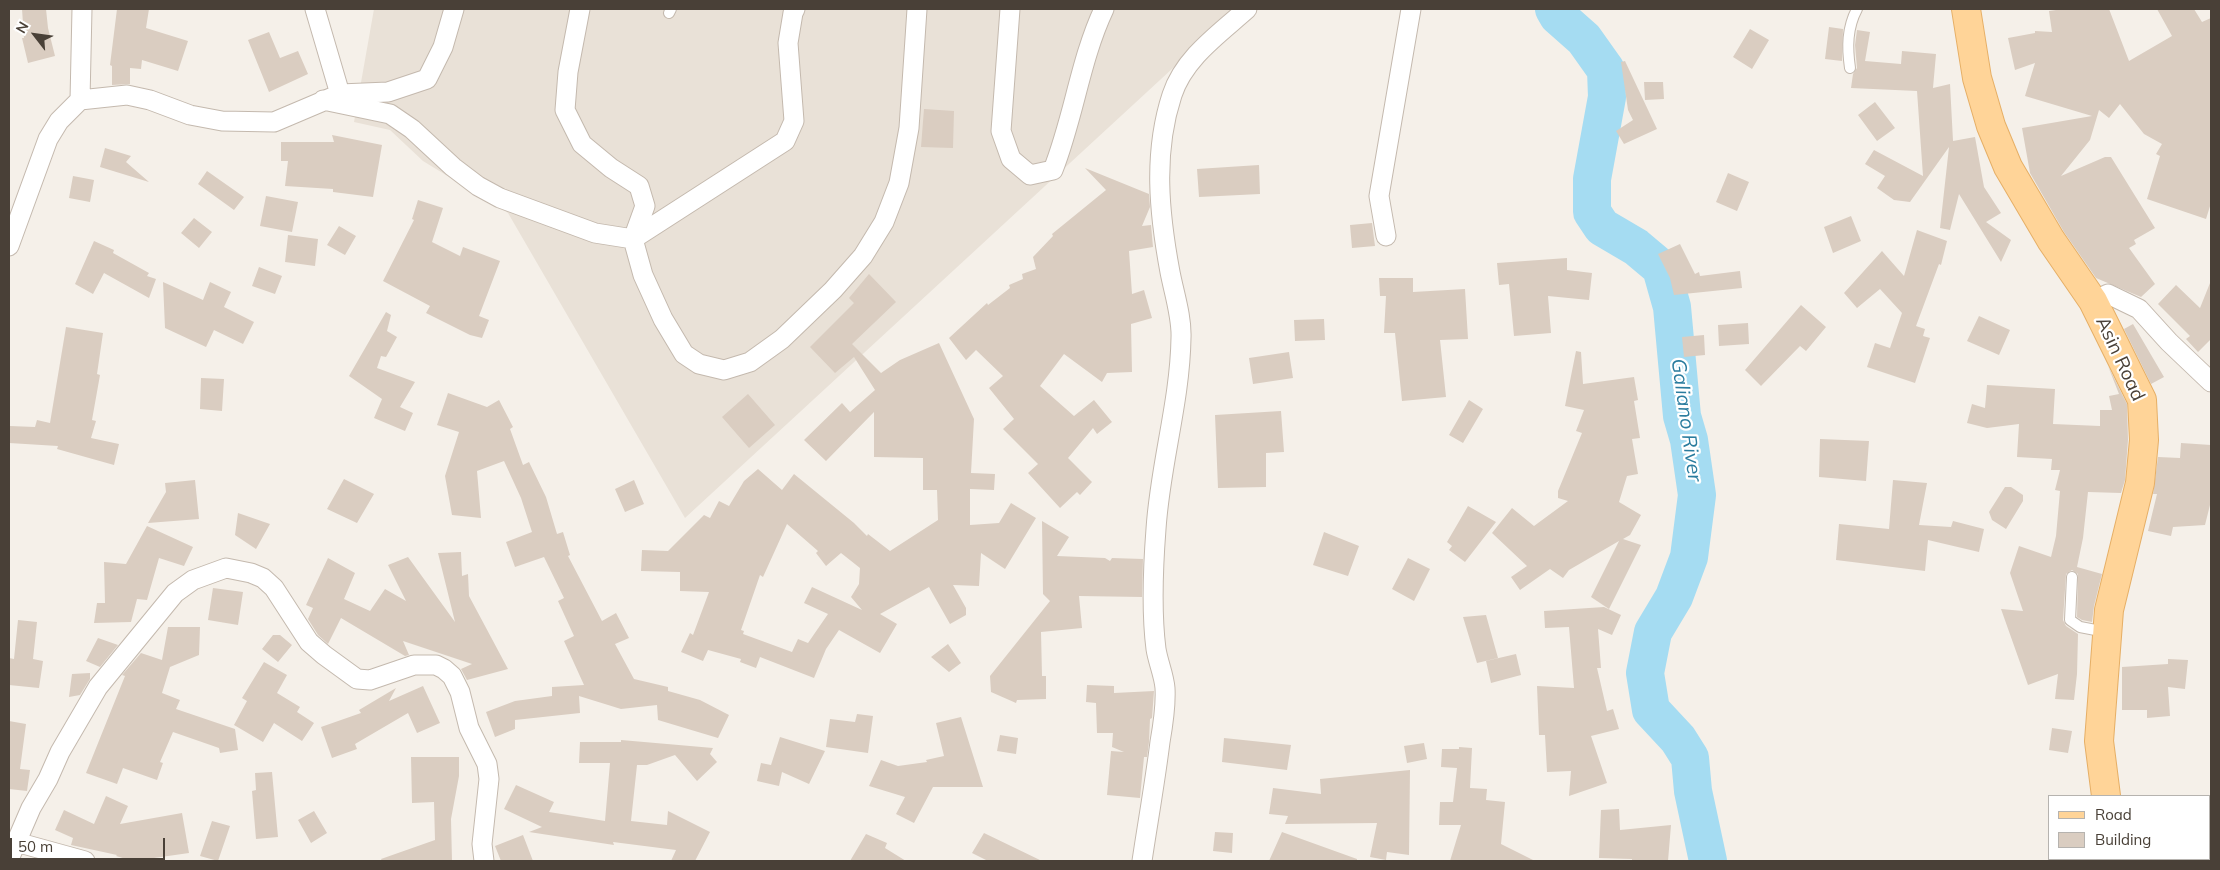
<!DOCTYPE html>
<html>
<head>
<meta charset="utf-8">
<style>
	body { margin:0 }
	#map { position:relative; width:2220px; height:870px; overflow:hidden; background:#f5f0e9; font-family:Mulish,sans-serif }
	canvas { display:block }
	.frame { position:absolute; inset:0; border:10px solid #494037; pointer-events:none }
	.legend { position:absolute; left:2048px; top:795px; width:162px; height:65px; box-sizing:border-box; background:#fff; border:1px solid #b6b3af; margin:0; padding:6px 9px; list-style:none; font-size:15px; color:#494037 }
	.legend li { display:flex; align-items:center; gap:10px; height:25px }
	.legend b { width:25px; border:1px solid #b6b3af }
	.north { position:absolute; left:10px; top:10px; width:50px; height:50px; -webkit-text-stroke:4px #fff; paint-order:stroke; rotate:300deg; font-size:14px; font-weight:700; line-height:20px; text-align:center; color:#494037 }
	.north::after { content:''; display:block; margin:auto; width:18px; height:22px; background:#494037; clip-path:polygon(50% 0,100% 100%,50% 72%,0 100%) }
	.scale { position:absolute; left:10px; top:838px; width:155px; height:22px; box-sizing:border-box; border:2px solid #494037; border-top:0; padding-left:6px; font-size:15px; line-height:18px; white-space:nowrap; color:#494037; -webkit-text-stroke:4px #fff; paint-order:stroke }
</style>
</head>
<body>
<div id="map">
<canvas width="2220" height="870"></canvas>
<div class="frame"></div>
<ul class="legend">
<li><b style="height:6px;background:#ffd498"></b>Road</li>
<li><b style="height:14px;background:#dacdc1"></b>Building</li>
</ul>
<div class="north">N</div>
<div class="scale">50 m</div>
</div>
<script>
const c = document.querySelector('canvas').getContext('2d');
c.lineJoin = 'round';
function fillPath(path, color) { c.fillStyle = color; c.fill(path, 'evenodd'); }
function stroke(path, color, width, dash) { c.strokeStyle = color; c.lineWidth = width; c.lineCap = dash ? 'butt' : 'round'; c.setLineDash(dash || []); c.stroke(path); }
function write(font, color, halo, rows, align = 'center') {
  c.font = font + ' Mulish,sans-serif'; c.lineWidth = 4.5; c.setLineDash([]); c.textBaseline = 'middle'; c.strokeStyle = halo; c.fillStyle = color; for (const [text, x, y, turn = 0] of rows) {
    c.save(); c.translate(x, y); c.rotate((+turn || 0) * Math.PI / 180); c.textAlign = isNaN(turn) ? turn : align; if (halo) c.strokeText(text, 0, 0); c.fillText(text, 0, 0); c.restore();
  }
}
const residential = new Path2D(`
	M374,9H1237L685,518L508,213L423,161L390,130L354,122Z`);
const river = new Path2D(`
	M1554,9L1558,16L1584,39L1606,70L1607,97L1592,179V212L1602,227L1636,247L1661,268L1672,307L1682,416L1689,440L1697,495L1689,557L1674,597L1653,632L1645,673L1651,710L1678,739L1690,758L1693,791L1708,861`);
const building = new Path2D(`
	M22,9H46L48,28L55,56L28,63L22,38H24Z
	M117,9H149L146,28L188,41L178,71L142,60L141,69L130,68V84L112,85V66L110,65Z
	M2063,9H2109L2129,61L2172,36L2157,9H2194L2202,22L2211,18V203L2206,219L2147,199L2160,156L2156,154L2162,144L2144,134L2120,104L2109,118L2099,110L2090,140L2061,176L2105,157H2111L2155,228L2134,240L2136,244L2129,248L2155,284L2141,297L2096,278L2064,232L2030,173L2022,128L2092,116L2025,96L2035,63L2015,70L2008,38L2035,33V31L2052,32L2049,11Z
	M1829,27L1843,29L1842,61L1825,59Z
	M1750,29L1769,40L1752,69L1733,57Z
	M1857,30L1870,32L1865,61L1901,64L1902,51L1936,54L1933,88L1950,84L1953,141L1975,137L1984,187L2001,213L1986,222L2011,240L2001,262L1959,194L1950,230L1940,228L1949,147L1910,202L1894,200L1877,188L1885,176L1865,164L1874,150L1923,176L1917,91L1851,88L1853,74L1857,68L1855,45Z
	M269,32L280,58L298,51L308,74L269,92L248,40Z
	M1625,61L1657,129L1624,144L1616,131L1633,120L1628,110L1621,62Z
	M1644,82H1663L1664,99L1645,100Z
	M1875,102L1895,128L1877,141L1858,115Z
	M924,109L954,111L953,148L921,147Z
	M332,135L382,145L373,197L333,192V189L285,186L288,161H281V142H334Z
	M105,148L131,156L126,162L149,182L100,167Z
	M1259,165L1260,194L1199,197L1197,169Z
	M1085,168L1149,194L1150,207L1142,226L1151,225L1153,247L1129,251L1132,294L1144,290L1152,318L1131,324L1132,372L1107,373L1102,382L1064,354L1040,386L1074,416L1094,400L1112,422L1097,434L1093,428L1068,458L1092,482L1080,495L1077,492L1060,508L1028,473L1038,464L1003,429L1014,419L989,388L1003,376L976,350L966,360L949,338L987,303L988,305L1010,288L1009,285L1023,279L1022,274L1036,269L1033,257L1053,236L1052,234L1106,190Z
	M207,171L244,197L234,210L198,184Z
	M1728,173L1749,182L1737,211L1716,202Z
	M73,176L94,180L90,202L69,198Z
	M266,196L298,202L292,232L260,226Z
	M418,200L443,208L432,242L460,256L463,247L500,261L479,316L489,320L482,338L470,335L426,313L430,306L383,281L414,220L412,219Z
	M1851,216L1861,241L1833,253L1824,227Z
	M194,218L212,232L199,248L181,233Z
	M1372,223L1375,246L1352,248L1350,225Z
	M339,226L356,236L345,255L327,245Z
	M1917,230L1947,241L1941,265L1939,264L1916,326L1925,329L1923,336L1930,338L1915,383L1867,367L1875,343L1890,348L1902,313L1880,289L1857,308L1844,293L1882,251L1904,276Z
	M288,235L318,239L315,266L285,262Z
	M94,241L114,250L113,253L149,273L147,276L156,279L149,298L104,273L93,294L75,284Z
	M1680,244L1695,274L1699,272L1700,276L1740,271L1742,288L1674,295L1670,278L1658,254Z
	M1567,258V270L1592,273L1589,300L1548,296L1551,333L1514,336L1509,284L1499,285L1497,263Z
	M259,267L282,276L275,294L252,286Z
	M869,274L896,302L852,344L881,373L900,360L939,343L974,419L971,473L995,474L994,490L970,489V525L999,523L1011,503L1036,518L1005,569L981,553L979,586L953,585L966,608V615L950,624L929,587L880,614L897,624L880,653L839,630L826,649L814,678L760,657L756,668L740,662L741,659L708,650L703,661L681,652L690,633L693,635L709,592L680,591V572L641,571L642,550L668,551L704,515L710,518L719,501L729,506L744,481L758,469L782,490L794,474L854,523L867,536L868,534L890,551L938,520L937,490H923V458L874,457V412L826,461L804,440L842,403L850,412L875,390L854,357L835,373L810,347L854,303L849,298ZM787,524L818,551L816,553L826,566L841,553L860,568L859,584L851,597L862,610L812,587L804,603L828,614L808,643L798,639L792,652L743,634L744,631L741,630L760,575L763,577Z
	M1379,278H1413V292L1465,289L1468,339L1440,340L1446,397L1402,401L1395,333H1384L1386,296H1380Z
	M163,282L203,300L210,282L231,292L224,307L254,322L243,344L214,330L206,347L165,328Z
	M2210,283H2211V339L2198,352L2186,339L2190,336L2158,304L2176,285L2200,308Z
	M1801,305L1826,327L1806,351L1800,346L1761,386L1745,370Z
	M386,312L391,315L387,331L397,337L386,357L381,356L377,368L415,382L400,407L413,413L405,431L374,418L382,399L349,376Z
	M1979,316L2010,330L1999,355L1967,341Z
	M1324,319L1325,340L1295,341L1294,320Z
	M1748,323L1749,344L1719,346L1718,325Z
	M2133,324L2164,377L2151,384L2124,329Z
	M66,327L103,333L97,374L100,375L92,420L96,421L91,438L119,444L114,465L57,449L58,446L9,443L10,426L35,427L37,420L50,423Z
	M1704,335L1705,355L1684,357L1682,337Z
	M1576,351L1581,352L1583,384L1634,377L1638,400L1634,401L1640,438L1632,439L1638,474L1627,476L1619,502L1641,515L1630,535L1623,539L1641,545L1609,609L1591,597L1619,541L1569,570L1563,578L1550,569L1520,590L1511,577L1527,566L1492,533L1512,508L1534,526L1568,501L1558,498V491L1582,433L1576,431L1584,410L1565,406Z
	M1289,352L1293,378L1253,384L1249,358Z
	M2108,366L2127,404L2128,440L2125,480L2121,493L2088,492L2083,538L2077,567L2102,574L2094,606L2092,622L2082,620L2077,617L2078,574L2072,570L2066,574L2063,620L2066,626L2078,634L2077,674L2074,700L2055,699L2058,674L2028,685L2001,609L2023,611L2010,573L2019,546L2051,557L2056,536L2060,491L2055,490L2060,470H2051L2052,459L2017,457L2019,424L1987,428L1967,423L1972,404L1985,408L1987,385L2055,389L2053,424L2100,426V410H2112L2109,396L2119,394Z
	M201,378L224,379L222,411L200,409Z
	M448,393L487,407L499,400L513,427L510,429L523,465L529,462L546,497L557,534L563,532L570,555L568,556L602,621L616,613L629,638L615,644L634,679L668,687V691L700,700L729,715L718,738L658,720L657,705L621,709L579,696L580,713L515,720V729L495,737L486,712L515,701L552,696V687L584,685L564,641L574,636L558,601L564,598L544,557L515,567L506,542L532,532L521,498L504,461L477,471L481,518L452,515L445,476L459,432L437,425Z
	M748,394L775,425L749,448L722,417Z
	M1469,400L1483,409L1463,443L1449,435Z
	M1281,411L1284,452L1266,453V487L1218,488L1215,415Z
	M1820,439L1869,441L1866,481L1819,477Z
	M2181,443L2211,445V501L2205,525L2173,527L2171,536L2148,531L2157,494H2153L2158,457L2180,458Z
	M344,479L374,494L357,523L327,509Z
	M195,480L199,519L148,523L166,492L165,483Z
	M634,480L644,504L625,512L615,489Z
	M1893,480L1927,483L1919,525L1951,527L1953,521L1984,529L1979,552L1928,540L1925,571L1836,560L1839,524L1889,529Z
	M2005,487H2011L2023,495V501L2006,529L1992,520L1989,512Z
	M1468,506L1496,522L1465,562L1449,550L1452,546L1447,542Z
	M238,513L270,524L256,549L235,535Z
	M1042,521L1069,537L1057,556L1105,558L1110,561L1112,558L1143,559L1142,597L1079,596L1082,628L1041,632L1042,676H1046V699L1017,700L1016,703L991,692L990,676L1050,601L1043,594Z
	M147,526L193,547L184,566L159,558L147,600L137,599L131,622L94,623L97,603H105L104,562L126,564Z
	M1324,532L1359,546L1348,576L1313,565Z
	M461,552L462,576L468,574L469,596L508,669L467,680L461,669L472,664L403,641L409,655L405,656L341,618L328,644L318,635L308,619L313,608L306,605L328,558L355,573L344,599L370,611L385,589L406,601L388,565L408,557L455,622L438,553Z
	M1408,558L1430,569L1414,601L1392,589Z
	M213,588L243,592L238,625L208,620Z
	M1604,607L1621,615L1612,635L1598,629L1601,668H1597L1607,711L1613,709L1619,729L1591,736L1607,783L1569,796L1571,771L1547,772L1545,735H1539L1537,686L1574,688L1569,627L1545,628L1544,611Z
	M1486,615L1498,658L1477,663L1463,617Z
	M18,620L37,622L33,659L43,661L39,688L9,685V658L14,659Z
	M168,627H200L199,655L170,667L162,693L180,700L176,709L235,729L238,750L220,753L219,748L173,732L160,762L163,763L157,780L123,768L117,784L86,773L125,676L122,675L141,653L162,660Z
	M273,635H280L292,645L278,662L262,649Z
	M98,638L118,645L100,667L86,661Z
	M948,644L961,663L949,672L931,657Z
	M1516,654L1521,675L1491,683L1486,661Z
	M2168,659L2188,660L2185,689L2168,687L2170,716L2147,718V710H2122V667L2168,664Z
	M264,662L287,675L277,693L300,707L297,712L314,723L302,741L274,723L263,742L234,725L247,701L242,698Z
	M90,673V679L80,695L69,697L72,674Z
	M1087,685L1114,686V693L1154,691L1152,718L1150,719L1149,742L1147,757H1144L1140,798L1107,795L1111,751L1124,752L1112,747L1113,733H1097L1096,703L1086,702Z
	M423,686L440,723L417,733L408,713L355,744L357,749L332,758L321,727L361,713L359,710L396,688L389,701Z
	M857,714L873,716L868,753L826,747L830,719L855,722Z
	M961,717L983,787H933L914,823L896,814L905,797L869,786L881,760L898,766L927,762L926,760L944,756L936,723Z
	M9,721L26,724L20,769L30,770L27,791L9,789Z
	M2052,728L2072,731L2068,753L2049,750Z
	M1000,735L1018,738L1016,754L997,751Z
	M780,737L825,751L809,784L782,772L779,786L757,781L761,763L771,765Z
	M1224,738L1291,745L1287,770L1222,762Z
	M621,740L713,748L710,754L717,762L697,781L675,755L647,765H637L631,821L667,825L668,811L710,832L695,861H671L676,850L613,842L614,845L529,832L542,827L504,809L516,785L554,802L549,812L605,821L610,763H579L580,742H621Z
	M1424,743L1427,759L1407,763L1404,746Z
	M1459,747L1472,748L1470,788L1487,789L1486,800L1505,802L1501,844L1535,861H1450L1461,825H1439L1440,802H1453L1457,768L1441,767L1442,749H1459Z
	M411,757H459V776L451,819L452,861H382L381,859L435,840L434,802L412,803Z
	M1410,770L1409,855L1387,852L1386,860L1370,857L1377,823L1285,824L1288,816L1269,814L1273,788L1321,794L1320,779Z
	M272,772L278,837L256,839L252,791L256,790L255,773Z
	M106,796L128,806L120,824L182,813L189,853L133,861L116,856L117,855L71,845L73,838L55,830L64,810L94,824Z
	M1619,809L1620,830L1671,825L1668,861H1632V859L1599,858L1601,810Z
	M314,811L327,833L311,843L298,820Z
	M212,821L230,826L218,861L200,856Z
	M1215,832L1233,833L1232,853L1213,851Z
	M1282,832L1357,859V861H1269Z
	M984,833L1042,861H988L972,853Z
	M866,834L887,843L885,848L906,861H850Z
	M523,835L533,861H501L495,846Z`);
const service = new Path2D(`
	M669,13L671,9
	M1850,68C1847,47 1847,28 1857,9
	M2072,577L2070,620L2080,627L2106,632`);
const minor = new Path2D(`
	M315,9L340,94
	M580,9L568,72L565,110L582,144L611,168L639,186L645,206L633,239L643,275L663,319L684,354L699,364L724,370L750,362L782,339L833,290L863,256L884,222L899,183L909,128L917,9
	M1010,9L1001,131L1011,159L1030,175L1053,170C1074,117 1080,60 1104,9
	M80,100L82,9
	M323,100L390,114L412,129L453,167L478,186L500,198L595,233L633,239L785,141L794,121L788,43L793,13L795,9
	M1386,236L1379,196L1411,9
	M9,246L48,139L59,121L80,100L127,95L150,100L190,115L222,121L274,122L340,94L388,92L427,79L443,47L454,9
	M2093,301L2108,294L2139,309L2169,342L2211,382
	M16,842L85,861
	M9,859L31,808L48,779L60,752L98,687L175,593L193,580L226,568L251,573L263,578L274,588L309,642L324,655L357,679L370,680L414,665H436L444,669L452,676L460,692L469,728L487,764L489,779L482,844L484,861
	M1142,861C1148,821 1155,782 1160,742C1163,725 1166,705 1165,688C1164,675 1158,662 1156,649C1151,610 1153,568 1156,529C1160,465 1180,402 1181,338C1182,317 1174,293 1170,272C1159,213 1153,153 1172,95C1184,58 1219,34 1247,9`);
const primary = new Path2D(`
	M1966,9L1977,78L1991,126L2008,167L2051,240L2093,301L2142,400L2144,440L2140,483L2109,610L2099,741L2106,796
	M2122,859L2123,861`);
const streetNames = [
	["Asin Road",2120,359,65]
];
const waterNames = [
	["Galiano River",1686,420,82]
];
fillPath(residential, '#e9e1d7');
stroke(river, '#a5dcf2', 38);
fillPath(building, '#dacdc1');
stroke(service, '#c4b9ae', 12);
stroke(minor, '#c4b9ae', 21);
stroke(primary, '#e6af66', 30);
stroke(service, '#fff', 10);
stroke(minor, '#fff', 19);
stroke(primary, '#ffd498', 28);
write('19px', '#494037', '#fff', streetNames);
write('italic 20px', '#2a7c9e', '#fff', waterNames);
</script>
</body>
</html>
